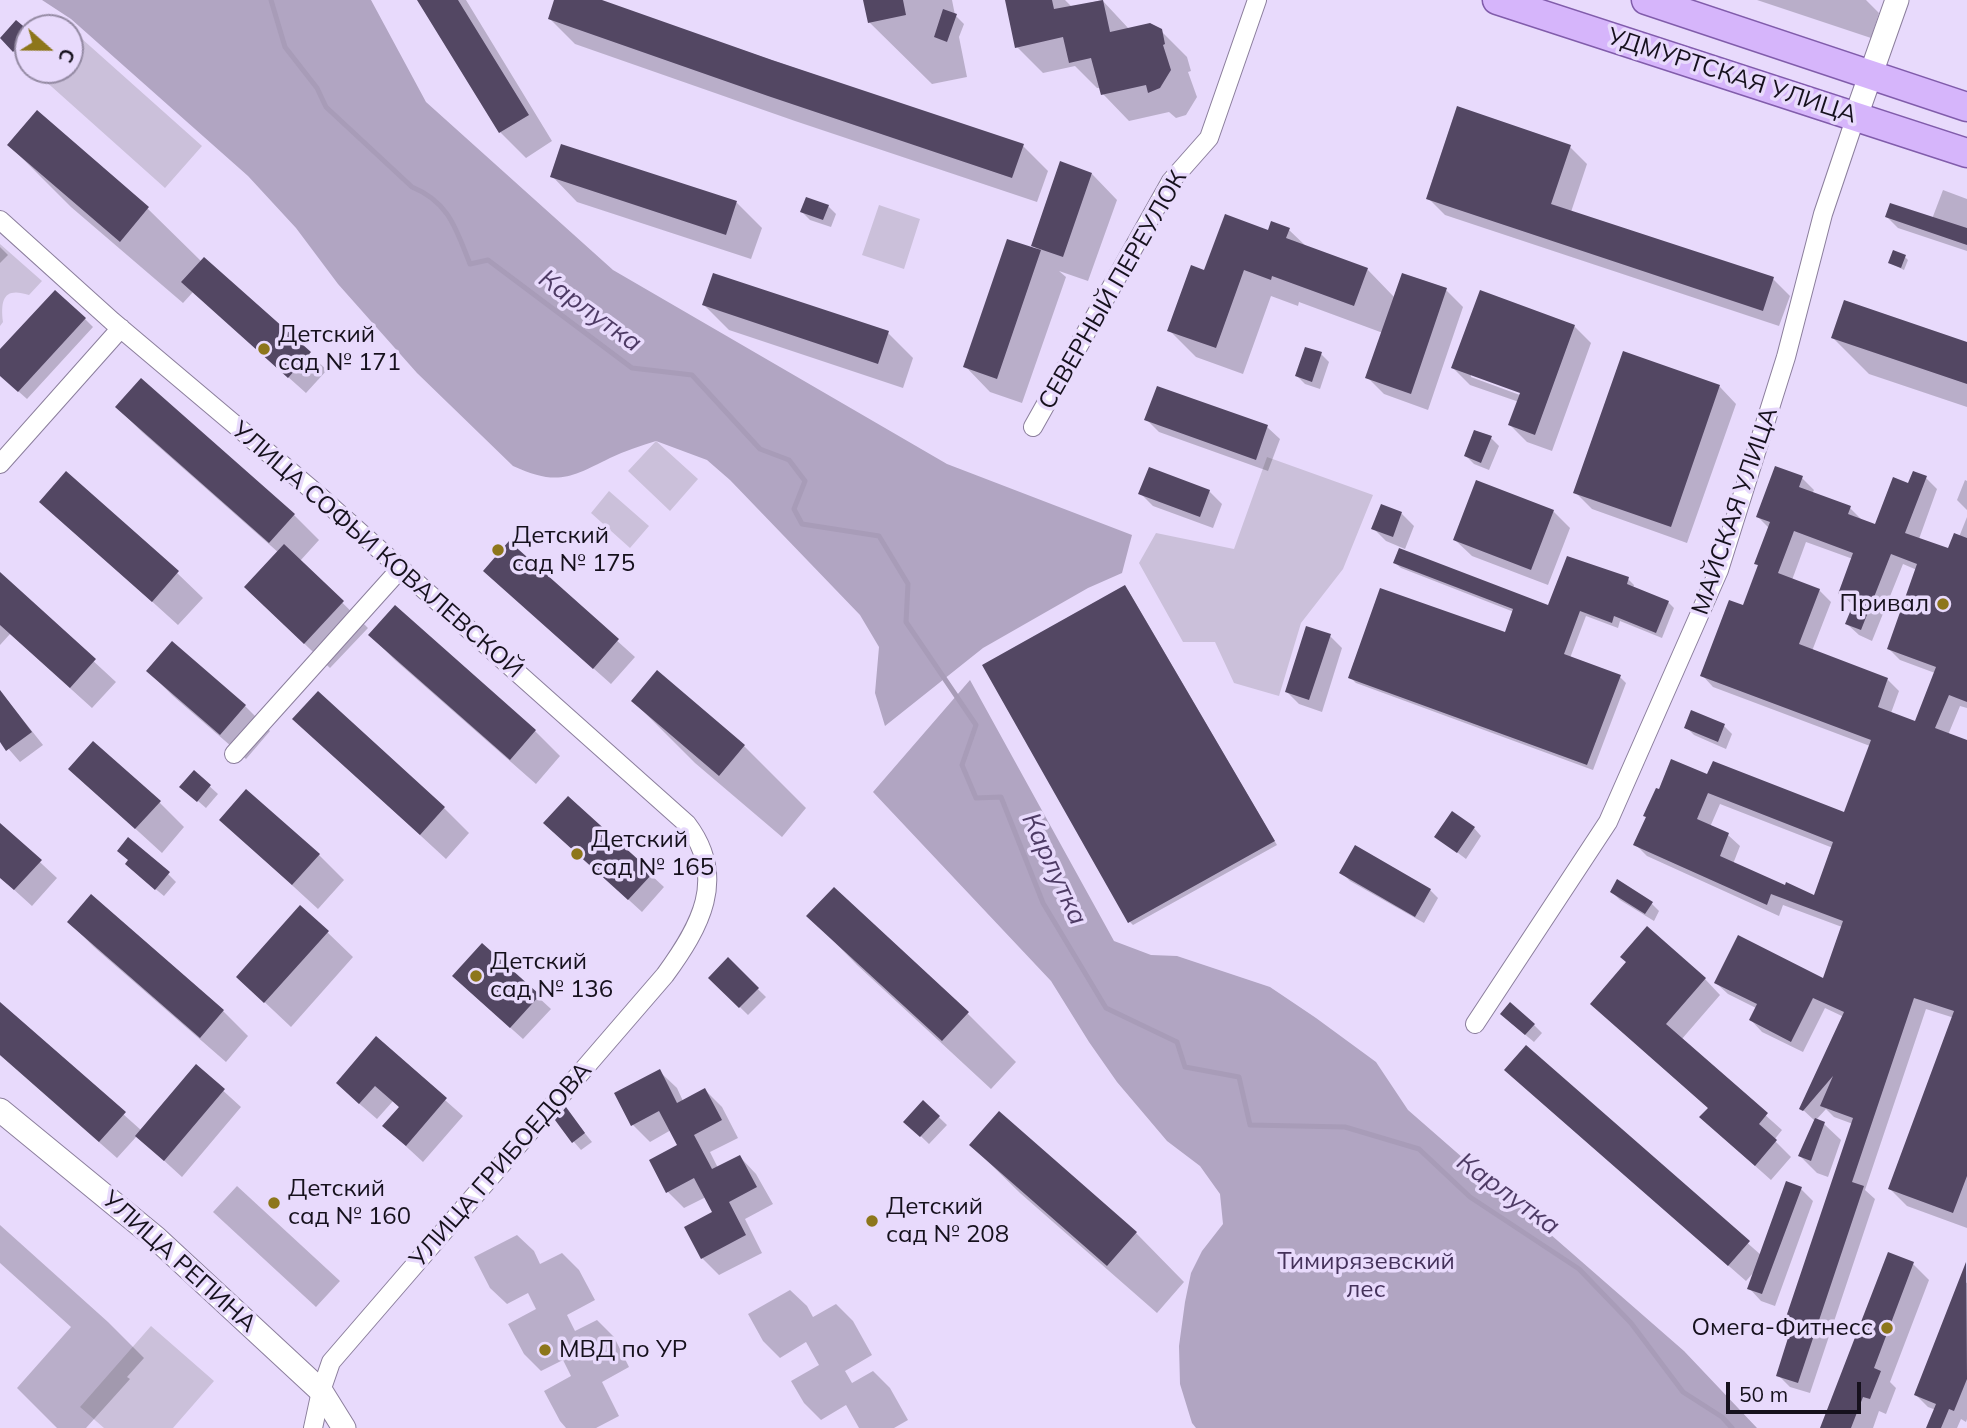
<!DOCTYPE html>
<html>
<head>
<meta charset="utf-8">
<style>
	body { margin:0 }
	#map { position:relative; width:1967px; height:1428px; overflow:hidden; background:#e8dafc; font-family:Mulish,sans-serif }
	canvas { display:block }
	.north { position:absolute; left:14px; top:14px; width:70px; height:70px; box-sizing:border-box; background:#e8dafc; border:2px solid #948aa3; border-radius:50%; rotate:111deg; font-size:19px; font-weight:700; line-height:28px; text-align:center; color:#16111d }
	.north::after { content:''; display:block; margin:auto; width:24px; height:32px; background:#8d761b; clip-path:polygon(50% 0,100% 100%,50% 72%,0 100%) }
	.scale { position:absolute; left:1726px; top:1382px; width:135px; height:32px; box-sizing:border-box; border:4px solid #16111d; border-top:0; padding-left:9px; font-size:21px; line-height:24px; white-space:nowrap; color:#16111d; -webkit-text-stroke:5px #e8dafc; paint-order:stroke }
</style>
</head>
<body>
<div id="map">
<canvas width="1967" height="1428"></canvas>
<div class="north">С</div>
<div class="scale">50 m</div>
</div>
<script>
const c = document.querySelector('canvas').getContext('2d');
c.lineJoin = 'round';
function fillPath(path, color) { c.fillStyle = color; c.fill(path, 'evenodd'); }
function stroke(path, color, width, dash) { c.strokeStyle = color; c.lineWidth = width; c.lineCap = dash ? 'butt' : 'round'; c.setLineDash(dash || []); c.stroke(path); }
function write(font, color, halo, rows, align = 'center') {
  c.font = font + ' Mulish,sans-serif'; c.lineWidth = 7; c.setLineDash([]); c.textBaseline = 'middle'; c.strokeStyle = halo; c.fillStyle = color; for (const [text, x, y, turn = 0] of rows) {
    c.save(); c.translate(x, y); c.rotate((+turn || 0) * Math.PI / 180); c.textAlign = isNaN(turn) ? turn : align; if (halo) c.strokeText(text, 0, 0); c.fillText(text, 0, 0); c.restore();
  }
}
const green = new Path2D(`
	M63,22L202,146L165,188L33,70H70V28H58Z
	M879,205L920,219L904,269L862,255Z
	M0,244L42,281L29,295C5,287 0,298 3,322L0,326Z
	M656,441L698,479L670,511L628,471Z
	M1267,457L1373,495L1343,569L1301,623L1279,696L1234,683L1215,642H1183L1139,563L1156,533L1234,549Z
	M609,491L649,526L630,548L591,513Z
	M151,1326L214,1381L173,1428H104L80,1407Z`);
const forest = new Path2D(`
	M42,0H371L426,102L613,270L947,464L1132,535L1122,573L1088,588L983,648L885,726L875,693L879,647L860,615L730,480L707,460L656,441C640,446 625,451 610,458C570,478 557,486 513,466L417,373L338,284L296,228L248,176L71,19Z
	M970,680L1114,941L1151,955L1177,956L1270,987L1316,1018L1376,1062L1408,1110L1684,1351L1757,1428H1196L1192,1423L1180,1384L1179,1346L1185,1302L1191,1273L1202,1251L1223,1224L1220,1194L1200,1166L1167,1141L1117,1082L1089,1042L1051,981L873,792Z`);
const shadow = new Path2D(`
	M419,0H466L552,141L526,158L500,132Z
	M556,0H596L1023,146L1048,171L1037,202L795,121L575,44L550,19Z
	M865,0H952L955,15L964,24L959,37L967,77L932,84L869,22Z
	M1006,0H1065L1072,7L1102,0L1129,29L1160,30L1187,57L1191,71L1188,72L1197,97L1186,115L1176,118L1169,112L1129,121L1103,94L1101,88H1097L1075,66L1043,73L1017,47Z
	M1757,0H1866L1879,13L1871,38Z
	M28,32V52L22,59L9,47Z
	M37,113L148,209L202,262L204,259L327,370L306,393L193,292L183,303L71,207L9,145Z
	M562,146L737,203L762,228L751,259L577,202L552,176Z
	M1570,147L1587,164L1571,212L1773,279L1790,296L1779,326L1445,215L1428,198Z
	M1092,174L1117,200L1088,281L1059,271L1066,277L1022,403L990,392L965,366L1039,251L1033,245Z
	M1943,190L1967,199V251L1898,228L1887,217L1932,219Z
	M828,206L836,214L831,227L810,220L802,212Z
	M1289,230L1308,248L1367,269L1395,298L1403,275L1446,290L1463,307L1428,410L1384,394L1367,377L1383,333L1299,302L1298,306L1271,296L1243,374L1196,357L1169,330L1205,272L1269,232Z
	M0,247L8,255L0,263Z
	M1905,257L1908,260L1904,270L1890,263Z
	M704,305L888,333L913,358L903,388L729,330Z
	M85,319L93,327L27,399L0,375V352Z
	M1574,326L1591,343L1552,451L1527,442L1510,425L1519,402L1470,385L1453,368ZM1471,373L1529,394L1528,398L1471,377Z
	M1833,338L1967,344V407L1869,374Z
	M1624,353L1720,387L1736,404L1687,543L1592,509L1575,492Z
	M1321,354L1329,362L1320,389L1305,384L1297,376Z
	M117,407L294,515L319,540L300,561L368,628L330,668L271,612L279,553L142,432Z
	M1146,419L1267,427L1280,439L1268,471L1159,432Z
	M1491,438L1499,446L1489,470L1474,464L1466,456Z
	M1802,478L1814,490L1812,494L1850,508L1862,520L1876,527L1909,485L1926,478L1937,489L1919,539L1949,550L1959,537L1967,517V708L1960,706L1948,735L1967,742V1022L1926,1009L1865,1190L1875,1199L1810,1393L1790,1387L1778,1375L1789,1342L1782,1334L1853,1124L1834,1117L1826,1109L1816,1120L1824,1124L1841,1140L1828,1177L1817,1173L1800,1156L1815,1121L1801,1108L1844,1017L1825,1008L1803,1052L1762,1032L1751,1020L1756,1008L1728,994L1716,983L1824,980L1842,927L1783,905L1779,916L1647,856L1636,845L1708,777L1845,814L1870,746L1713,687L1702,675L1744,607L1759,566L1756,564L1769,528L1758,517ZM1806,542L1853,559L1840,593L1854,606L1847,624L1859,635L1872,641L1903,564L1917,570L1889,649L1900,660L1935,673L1917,723L1891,713L1899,691L1887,679L1812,651L1831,602L1819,590L1792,580ZM1720,804L1833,848L1815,897L1786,888L1733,864L1740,846L1728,835L1710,827Z
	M1965,480L1967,481V510L1957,500Z
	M1209,491L1222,504L1213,528L1153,506L1141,494Z
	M41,501L177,573L203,598L178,625Z
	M1382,506L1402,514L1414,526L1405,549L1386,541L1373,528Z
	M1553,511L1570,528L1548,585L1472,556L1455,540Z
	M510,544L635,657L611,684L502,587Z
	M1395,563L1549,608L1628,579L1634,585L1633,588L1668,602L1674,608L1662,638L1620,621L1618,628L1586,616L1570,658L1620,677L1626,683L1593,770L1356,683L1350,677L1506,635L1514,612L1401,568Z
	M0,575L116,682L92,708L10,634L0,645Z
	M1128,590L1277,845L1133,925L1130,922Z
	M395,607L535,731L560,756L536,784L395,660L370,635Z
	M1330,636L1342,648L1322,712L1299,704L1287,692Z
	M172,643L245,706L270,731L246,759L173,696L148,671Z
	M658,672L744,746L806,808L782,837L695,763L633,701Z
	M0,691L43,745L20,762L0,739Z
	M1692,712L1724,726L1732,734L1726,749L1694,735L1686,727Z
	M294,719L444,808L469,833L446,859Z
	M70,769L159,802L184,827L162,853Z
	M194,772L218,794L206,808L190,794Z
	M568,798L664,887L642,912L558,835Z
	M221,820L319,855L344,880L318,909Z
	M0,825L57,878L32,906L0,877Z
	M1474,828L1481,836L1466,859L1437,837Z
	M130,861L168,874L176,882L164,896L135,872Z
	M1342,873L1430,890L1438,898L1424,923L1350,881Z
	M1612,892L1651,903L1659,911L1654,921L1620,900Z
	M91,896L223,1011L248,1036L226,1062L94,947L69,922Z
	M809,916L967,1013L1016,1062L991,1089L857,965Z
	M327,932L353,957L291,1027L238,977Z
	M728,960L766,997L748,1015L710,978Z
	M1705,979L1720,995L1681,1040L1782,1130L1774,1140L1791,1157L1771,1180L1718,1133L1709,1109L1608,1019Z
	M467,989L538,997L551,1009L523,1039Z
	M0,1004L142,1131L197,1067L241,1107L182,1177L137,1136L117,1158L0,1055Z
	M1510,1022L1534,1025L1542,1033L1534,1042Z
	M376,1039L463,1116L423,1162L384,1126L400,1108L393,1101L377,1119L355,1100Z
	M1967,1044V1228L1907,1206L1890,1189Z
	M1526,1048L1761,1255L1801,1189L1813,1201L1775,1306L1761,1301L1749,1288L1754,1272L1746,1281L1523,1086Z
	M660,1072L677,1088L683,1101L705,1090L722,1107L738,1138L710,1152L718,1168L740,1157L756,1174L773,1204L745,1219L762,1253L719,1275L702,1258L686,1228L714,1213L706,1197L684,1208L667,1191L679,1146L671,1130L650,1142L633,1125Z
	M923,1102L947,1125L929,1144L906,1122Z
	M566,1110L592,1142L581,1150L574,1142Z
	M971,1145L1136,1233L1184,1282L1157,1313L1020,1193Z
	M237,1186L340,1281L316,1307L213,1212Z
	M0,1225L108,1322L144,1358L127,1377L130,1379L86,1428H57L17,1388L71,1327L0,1263Z
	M517,1235L534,1251L540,1264L562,1253L579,1270L595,1300L567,1315L575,1331L597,1320L614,1337L629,1367L602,1382L619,1416L596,1428H566L560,1421L544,1391L571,1376L563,1360L541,1371L524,1354L508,1324L536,1309L528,1293L507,1304L490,1288L474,1257Z
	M1913,1264L1929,1280L1890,1382L1896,1388L1886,1414L1879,1411L1873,1428H1822Z
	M1961,1280L1967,1283V1419L1966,1422L1961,1419L1957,1428H1928L1936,1410L1928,1407L1916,1395Z
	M790,1290L807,1306L813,1317L836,1304L853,1321L872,1355L845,1371L852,1383L873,1371L890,1388L908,1420L894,1428H859L846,1405L821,1420L804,1403L791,1381L819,1365L806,1342L780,1358L763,1341L748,1314Z`);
const stream = new Path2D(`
	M271,0L285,47L317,88L326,107L412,187C449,202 456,229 470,264L488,260L632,368L692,375L760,449L789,460L805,481L794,509L802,524L879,536L908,584L906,622L976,725L962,765L976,798L1001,797L1043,903L1106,1008L1177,1042L1185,1067L1239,1077L1250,1125L1345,1127L1419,1149L1470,1197L1579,1269L1631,1323L1683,1392L1722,1417L1732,1428`);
const building = new Path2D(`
	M417,0H458L529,115L499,133Z
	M554,0H602L772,60L1024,144L1012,178L768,96L548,19Z
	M863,0H903L906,15L868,23Z
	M1005,0H1052L1054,9L1103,0L1110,32L1150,23L1162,29L1165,44L1163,45L1171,70L1160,88L1148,93L1146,85L1101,95L1091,58L1069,63L1063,37L1015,48Z
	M943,9L957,14L947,42L934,37Z
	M16,20L28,30V35L13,52L0,38Z
	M1457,106L1571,145L1551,204L1774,277L1763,311L1426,199Z
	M37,110L149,207L120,242L7,145Z
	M561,144L737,201L726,235L550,177Z
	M1060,161L1092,173L1063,257L1031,246Z
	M806,197L829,205L823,220L800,212Z
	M1890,203L1967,228V245L1885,217Z
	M1225,214L1268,230L1271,221L1290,228L1286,238L1368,268L1354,306L1272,276L1271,280L1244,270L1216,348L1167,331L1191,265L1204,270Z
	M1007,239L1041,250L997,379L963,367Z
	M1893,250L1906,255L1901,268L1888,263Z
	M204,257L311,352L288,378L181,282Z
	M713,273L889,331L878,364L702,305Z
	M1402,273L1447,288L1411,394L1365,378Z
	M55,290L86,318L18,392L0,376V349Z
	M1480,290L1575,325L1535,435L1508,425L1520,393L1451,368Z
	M1844,300L1967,342V384L1831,338Z
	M1305,347L1322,352L1312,382L1295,376Z
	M1623,351L1720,385L1671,527L1573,493Z
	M141,378L295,514L269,543L115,407Z
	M1157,386L1268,425L1256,460L1144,420Z
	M1474,430L1492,436L1481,463L1464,456Z
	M1775,466L1803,476L1799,487L1851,506L1848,514L1875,524L1893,477L1908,483L1913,471L1927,476L1905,533L1948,548L1954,533L1967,538V702L1949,695L1935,728L1967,740V1176L1953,1213L1888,1189L1954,1011L1914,998L1852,1182L1864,1186L1798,1383L1776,1376L1788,1338L1780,1335L1853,1118L1820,1106L1833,1076L1803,1111L1799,1109L1844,1012L1813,998L1791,1042L1749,1020L1757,1004L1714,983L1738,935L1823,978L1843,921L1771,894L1767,905L1633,845L1646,817L1643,816L1656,788L1659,789L1671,759L1707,774L1713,761L1844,812L1871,740L1700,676L1729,600L1743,605L1758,565L1754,564L1770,522L1756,517ZM1794,531L1853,553L1838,594L1855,600L1845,624L1861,630L1891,554L1917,564L1887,649L1936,667L1915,721L1878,707L1888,678L1799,644L1820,589L1778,573ZM1708,793L1833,842L1814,895L1786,882L1785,885L1720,856L1729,833L1697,819Z
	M1149,467L1210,490L1200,517L1138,494Z
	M66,471L179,571L152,602L39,502Z
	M1476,480L1554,510L1531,570L1453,540Z
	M1381,504L1402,512L1393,537L1371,529Z
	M509,541L619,639L593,669L483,571Z
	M284,544L344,601L304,644L244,587Z
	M1399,548L1548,605L1567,556L1629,577L1627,584L1669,601L1656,633L1614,616L1612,623L1580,611L1564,654L1621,675L1587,765L1348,678L1380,588L1505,632L1513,609L1393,563Z
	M0,572L96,659L70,688L0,625Z
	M1125,585L1275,841L1128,923L982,665Z
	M395,605L536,730L510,760L368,635Z
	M1306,626L1331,634L1309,700L1285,692Z
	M172,641L246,705L220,735L146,671Z
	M657,670L745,745L719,776L631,701Z
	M0,690L32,732L6,751L0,742Z
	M318,691L445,807L420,835L292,719Z
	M1691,710L1725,724L1718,742L1684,728Z
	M93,741L161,801L135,829L68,769Z
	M194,770L211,785L197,802L179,787Z
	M246,789L320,854L292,885L219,820Z
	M568,796L653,873L628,900L543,823Z
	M1452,811L1475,827L1457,853L1434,837Z
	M0,823L42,860L14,890L0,878Z
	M128,837L170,872L155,890L125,864L128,860L117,851Z
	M1355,845L1431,889L1415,917L1339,873Z
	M1617,879L1653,902L1645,914L1610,892Z
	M834,887L969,1012L942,1041L806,916Z
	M91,894L224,1010L200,1038L67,922Z
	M300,905L329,931L264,1003L236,977Z
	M1647,926L1706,978L1666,1024L1768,1113L1759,1124L1777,1140L1755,1166L1699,1117L1708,1108L1590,1004L1626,962L1620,957Z
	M482,943L540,995L510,1028L452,976Z
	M728,957L759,988L739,1008L708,978Z
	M0,1002L126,1112L99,1142L0,1055Z
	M1510,1002L1535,1024L1525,1035L1500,1014Z
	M376,1036L447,1098L406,1146L382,1126L399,1107L375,1086L359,1104L336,1083Z
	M1526,1045L1750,1241L1728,1266L1504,1070Z
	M196,1064L225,1089L164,1161L135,1136Z
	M660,1069L677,1103L705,1088L722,1120L694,1135L712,1169L740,1155L757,1187L729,1202L746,1235L701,1259L684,1227L712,1212L694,1178L666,1193L649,1160L677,1145L659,1111L631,1126L614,1093Z
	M923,1100L940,1116L920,1137L903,1122Z
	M566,1107L585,1133L572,1143L555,1120Z
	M999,1111L1137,1232L1107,1266L969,1145Z
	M1815,1118L1825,1122L1811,1161L1798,1156Z
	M1786,1181L1802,1187L1762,1294L1747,1289Z
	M1888,1252L1914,1262L1874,1368L1881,1371L1870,1399L1863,1397L1851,1428H1820Z
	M1966,1262L1967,1379L1954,1411L1949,1409L1941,1428H1926L1936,1404L1914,1395Z`);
const minor = new Path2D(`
	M0,220L112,321L317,494L687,824C728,878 700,927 665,975L331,1362L321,1391L313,1428
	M1033,427L1171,181L1209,138L1257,0
	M0,464L121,328
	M234,754L401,568
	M1475,1024L1608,822L1719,570L1786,357L1823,214L1856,116`);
const tertiary = new Path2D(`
	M1856,116L1897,0
	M0,1110L156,1238L321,1391L344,1428`);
const primary = new Path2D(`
	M1497,0L1967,153
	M1646,0L1967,107`);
const markers = [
	[264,349,7,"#8d761b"],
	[498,550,7,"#8d761b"],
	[1943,604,7,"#8d761b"],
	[577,854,7,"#8d761b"],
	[476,976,7,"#8d761b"],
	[274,1203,7,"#8d761b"],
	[872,1221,7,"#8d761b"],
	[1887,1328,7,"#8d761b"],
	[545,1350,7,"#8d761b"]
];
const streetNames = [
	["УДМУРТСКАЯ УЛИЦА",1732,76,18],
	["СЕВЕРНЫЙ ПЕРЕУЛОК",1113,290,-60],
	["МАЙСКАЯ УЛИЦА",1735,511,-71],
	["УЛИЦА СОФЬИ КОВАЛЕВСКОЙ",377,550,41],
	["УЛИЦА ГРИБОЕДОВА",501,1165,-49],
	["УЛИЦА РЕПИНА",179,1262,42]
];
const poiNames = [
	["Детский",278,335],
	["сад № 171",278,363],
	["Детский",512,536],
	["сад № 175",512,564],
	["Привал",1929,604,"right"],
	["Детский",591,840],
	["сад № 165",591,868],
	["Детский",490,962],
	["сад № 136",490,990],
	["Детский",288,1189],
	["сад № 160",288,1217],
	["Детский",886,1207],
	["сад № 208",886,1235],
	["Омега-Фитнесс",1873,1328,"right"],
	["МВД по УР",559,1350]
];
const parkNames = [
	["Тимирязевский",1366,1262],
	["лес",1366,1290]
];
const waterNames = [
	["Карлутка",590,311,36],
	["Карлутка",1054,869,65],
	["Карлутка",1508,1194,36]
];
fillPath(green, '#cbc0da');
fillPath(forest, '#b1a5c2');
fillPath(shadow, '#0003');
stroke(stream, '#a89cb8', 5);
fillPath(building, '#534763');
stroke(minor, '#8b7e9c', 20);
stroke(tertiary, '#8b7e9c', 25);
stroke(primary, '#815cab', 31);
stroke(minor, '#fff', 18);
stroke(tertiary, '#fff', 23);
stroke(primary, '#d6b5fb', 28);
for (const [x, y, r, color] of markers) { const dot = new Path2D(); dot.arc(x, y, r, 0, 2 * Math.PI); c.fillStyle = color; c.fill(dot); stroke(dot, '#e8dafc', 2.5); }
write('24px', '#16111d', '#e8dafc', streetNames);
write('24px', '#16111d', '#e8dafc', poiNames, 'left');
write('24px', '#44315a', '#e8dafc', parkNames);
write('italic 26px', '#4e3b65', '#e8dafc', waterNames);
</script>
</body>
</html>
